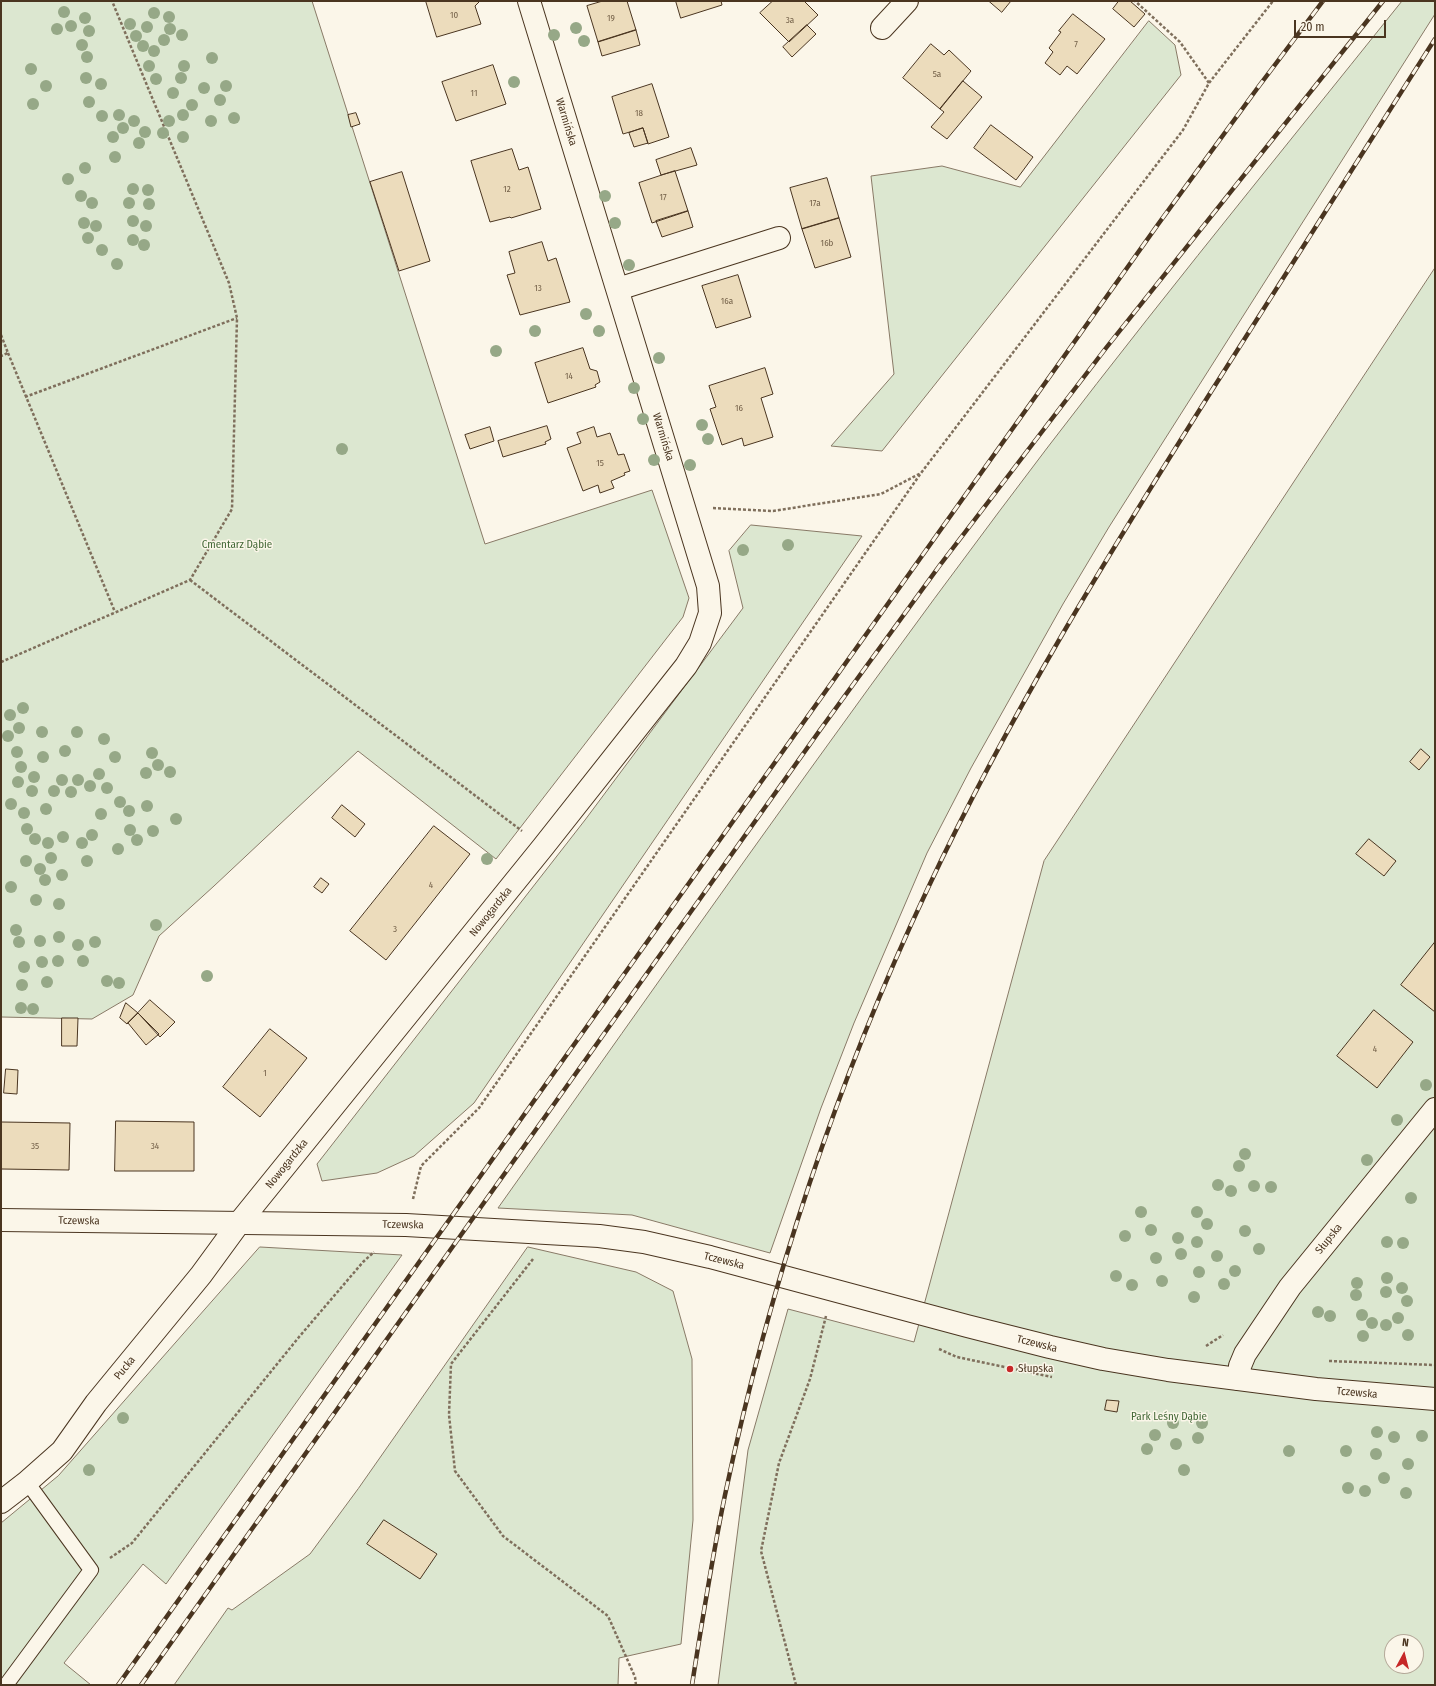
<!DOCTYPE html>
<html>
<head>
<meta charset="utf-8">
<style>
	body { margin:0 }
	#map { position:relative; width:1436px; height:1686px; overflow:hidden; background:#fbf6e9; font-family:"Fira Sans Condensed",sans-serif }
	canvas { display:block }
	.frame { position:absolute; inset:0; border:2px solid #4a3520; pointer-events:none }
	.north { position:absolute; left:1384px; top:1634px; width:40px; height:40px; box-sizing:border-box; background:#fbf6e9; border:1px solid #b4a999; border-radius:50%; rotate:7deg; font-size:11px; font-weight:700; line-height:16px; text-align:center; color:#4a3520 }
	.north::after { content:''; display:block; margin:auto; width:14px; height:18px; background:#c62828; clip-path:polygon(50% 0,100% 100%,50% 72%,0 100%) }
	.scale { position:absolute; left:1294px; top:20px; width:92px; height:18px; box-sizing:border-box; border:2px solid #4a3520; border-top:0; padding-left:5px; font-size:12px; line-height:14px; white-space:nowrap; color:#4a3520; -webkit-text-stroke:3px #fbf6e9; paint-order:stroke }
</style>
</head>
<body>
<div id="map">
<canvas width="1436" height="1686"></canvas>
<div class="frame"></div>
<div class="north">N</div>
<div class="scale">20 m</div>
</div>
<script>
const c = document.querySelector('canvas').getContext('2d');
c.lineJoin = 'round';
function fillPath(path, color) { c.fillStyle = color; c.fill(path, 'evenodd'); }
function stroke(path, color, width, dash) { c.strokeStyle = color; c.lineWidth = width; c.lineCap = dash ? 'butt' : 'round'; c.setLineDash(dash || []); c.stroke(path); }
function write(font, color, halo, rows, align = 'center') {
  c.font = font + ' "Fira Sans Condensed",sans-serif'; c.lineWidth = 3; c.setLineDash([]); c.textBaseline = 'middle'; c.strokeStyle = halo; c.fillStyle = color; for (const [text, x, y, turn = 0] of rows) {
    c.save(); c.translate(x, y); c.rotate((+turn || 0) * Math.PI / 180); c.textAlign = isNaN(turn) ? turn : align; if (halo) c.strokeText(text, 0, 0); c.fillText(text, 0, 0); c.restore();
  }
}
const green = new Path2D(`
	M1,1H312L485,544L652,490L689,598L683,617L496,859L358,751L214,886L159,936L133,995L92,1019L1,1017Z
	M1402,1H1435V14L1109,527L1063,604L971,768L927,853L854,1023L821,1108L770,1253L632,1215L498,1208C663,976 827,741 998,513C1128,339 1266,171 1402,1Z
	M1149,21L1175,45L1181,75L882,451L831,446L894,374L871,176L942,166L1020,187Z
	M1435,268V1685H718L748,1450L788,1309L914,1342L1044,861ZM1392,1642H1416V1666H1392Z
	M751,525L862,536L474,1103L414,1156L377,1173L322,1181L317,1164L585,820L743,608L729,551Z
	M260,1247L402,1255L166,1584L143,1564L64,1663L91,1685H1V1523L58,1476Z
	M528,1247L636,1272L673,1291L692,1359L693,1520L681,1644L619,1658L618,1685H174L228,1608L232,1610L310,1554L358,1489Z`);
const building = new Path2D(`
	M426,1H480L475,6L481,24L437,37Z
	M603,1H627L636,30L598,42L587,6Z
	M676,1H721L722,5L681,18Z
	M773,1H804L818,15L789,42L760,13Z
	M989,1H1011L1002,12Z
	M1119,1H1130L1145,14L1134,27L1113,9Z
	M1073,14L1105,39L1077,74L1067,66L1060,75L1045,63L1053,52L1049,48L1061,32L1059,31Z
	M807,25L816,34L792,57L783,47Z
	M636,30L640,45L602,56L598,42Z
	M931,44L944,55L949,50L971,71L940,109L903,78Z
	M493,65L506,104L456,121L442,82Z
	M963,81L982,97L947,139L931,127L944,112L940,109Z
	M652,84L669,137L648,144L643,128L623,134L612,97Z
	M356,113L360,124L351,127L348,115Z
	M991,125L1033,157L1016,180L974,148Z
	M643,128L648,143L634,147L629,133Z
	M691,148L697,165L661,175L656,160Z
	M512,149L519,170L528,167L541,209L511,218L510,217L490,222L471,161Z
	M675,171L688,211L652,223L639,183Z
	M402,172L430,261L399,271L370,182Z
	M827,178L839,218L802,229L790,188Z
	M688,211L693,227L662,237L656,221Z
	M839,218L851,257L815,268L802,229Z
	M542,242L548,261L556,258L570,302L520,315L507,275L515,273L509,252Z
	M738,275L751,317L716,328L702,286Z
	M583,348L590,369L597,371L600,382L595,385L596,387L548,403L535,363Z
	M765,368L773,394L761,398L773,437L744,446L742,438L722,445L710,409L716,407L709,386Z
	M547,426L551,439L545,442L546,444L503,457L498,441Z
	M490,427L494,441L470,449L465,435Z
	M594,427L597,437L610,433L618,455L624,454L630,471L624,473L625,475L611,481L614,488L600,493L598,485L583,491L567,448L581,443L577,433Z
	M1421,749L1430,757L1419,770L1410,762Z
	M342,805L365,824L355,837L332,818Z
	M434,826L470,854L386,960L350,931Z
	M1369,839L1396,861L1384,876L1356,854Z
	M321,878L329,884L322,893L314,887Z
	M1435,942V1012L1401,985Z
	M150,1000L175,1022L160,1037L138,1013Z
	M126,1003L138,1013L127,1024L120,1018Z
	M1374,1010L1413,1042L1377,1088L1337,1056Z
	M138,1013L159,1034L146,1045L128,1023Z
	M62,1018H78L77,1046H62Z
	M270,1029L307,1058L260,1117L223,1087Z
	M6,1069L18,1070L17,1094L4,1093Z
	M116,1121L194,1122V1171H115Z
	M1,1122L70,1123L69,1170L1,1169Z
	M1107,1400L1119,1401L1117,1412L1105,1410Z
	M384,1520L437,1554L420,1579L367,1544Z`);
const path = new Path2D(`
	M1209,83L1273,1
	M1,335L8,353L1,356
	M8,353L115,612
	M25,397L237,318
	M713,508L773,511L881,494L921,473L1183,130L1209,83L1180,42L1135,1
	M190,580L522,831
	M1,662L190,580L232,509L237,318L229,283L112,1
	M413,1199L421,1166L479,1108L921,473
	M533,1259L451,1364L449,1415L455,1471L503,1536L608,1616L635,1677L636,1685
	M1206,1346L1223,1335
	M939,1349L957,1357L1052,1377
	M1329,1361L1435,1365
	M110,1558L132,1543L299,1337L363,1262L374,1252
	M796,1685L761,1551L779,1463L810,1379L826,1316`);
const service = new Path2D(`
	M6,1685L91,1570L27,1482`);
const minor = new Path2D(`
	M882,28L907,1
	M618,289L779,238
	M1239,1379L1240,1366L1245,1354L1290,1287L1435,1109
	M1,1502L27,1482L62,1451L96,1403L201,1275L239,1223L543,847L686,666L700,643L710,613L708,586L529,1`);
const tertiary = new Path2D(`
	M1,1220L406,1225L599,1236L644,1242L710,1257L967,1326L1050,1347L1103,1359L1168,1370L1316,1389L1435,1399`);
const rail = new Path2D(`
	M118,1685L1159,223L1259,86L1323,1
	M141,1685L820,730L940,565L1106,348L1383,1
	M692,1685C702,1622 712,1558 725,1495C769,1287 837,1081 928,888C1010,713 1111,550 1214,387C1288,271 1361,155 1435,39`);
const trees = [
	[64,12],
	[154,13],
	[169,17],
	[85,18],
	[130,24],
	[71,26],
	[147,27],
	[576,28],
	[57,29],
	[170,29],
	[89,31],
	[182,35],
	[554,35],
	[136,36],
	[164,40],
	[584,41],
	[82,45],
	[143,46],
	[154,51],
	[87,57],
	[212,58],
	[149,66],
	[184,66],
	[31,69],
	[86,78],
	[181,78],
	[156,79],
	[514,82],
	[101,84],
	[46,86],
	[226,86],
	[204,88],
	[173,93],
	[220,100],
	[89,102],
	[33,104],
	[192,105],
	[119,115],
	[183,115],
	[102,116],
	[234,118],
	[134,121],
	[169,121],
	[211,121],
	[123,128],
	[145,132],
	[163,133],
	[113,137],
	[183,137],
	[139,143],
	[115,157],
	[85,168],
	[68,179],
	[133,189],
	[148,190],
	[81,196],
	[605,196],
	[92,203],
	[129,203],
	[149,204],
	[133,221],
	[84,223],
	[615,223],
	[96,226],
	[146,226],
	[88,238],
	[133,240],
	[144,245],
	[102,250],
	[117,264],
	[629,265],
	[586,314],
	[535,331],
	[599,331],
	[496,351],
	[659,358],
	[634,388],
	[643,419],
	[702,425],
	[708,439],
	[342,449],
	[654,460],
	[690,465],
	[788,545],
	[743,550],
	[23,708],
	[10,715],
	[19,728],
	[42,732],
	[77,732],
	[8,736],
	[104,739],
	[65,751],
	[17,752],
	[152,753],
	[43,757],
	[115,757],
	[158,765],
	[21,767],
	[170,772],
	[146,773],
	[99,774],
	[34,777],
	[62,780],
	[78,780],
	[18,782],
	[90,786],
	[107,788],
	[32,791],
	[54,791],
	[71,792],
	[120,802],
	[11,804],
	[147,806],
	[46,809],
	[129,811],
	[24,813],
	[101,814],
	[176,819],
	[27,829],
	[130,830],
	[153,831],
	[92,835],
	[63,837],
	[35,839],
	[137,840],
	[48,843],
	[82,843],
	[118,849],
	[51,858],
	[487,859],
	[26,861],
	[87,861],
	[40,869],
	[62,875],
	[45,880],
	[11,887],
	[36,900],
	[59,904],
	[156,925],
	[16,930],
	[59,937],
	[40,941],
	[19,942],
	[95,942],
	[78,945],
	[58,961],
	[83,961],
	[42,962],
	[24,967],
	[207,976],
	[107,981],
	[47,982],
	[119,983],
	[22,985],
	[21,1008],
	[33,1009],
	[1426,1085],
	[1397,1120],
	[1245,1154],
	[1367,1160],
	[1239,1166],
	[1218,1185],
	[1254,1186],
	[1271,1187],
	[1231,1191],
	[1411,1198],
	[1141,1212],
	[1197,1212],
	[1207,1224],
	[1151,1230],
	[1245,1231],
	[1125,1236],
	[1178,1238],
	[1197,1242],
	[1387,1242],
	[1403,1243],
	[1259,1249],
	[1181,1254],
	[1217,1256],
	[1156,1258],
	[1235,1271],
	[1199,1272],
	[1116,1276],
	[1387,1278],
	[1162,1281],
	[1357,1283],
	[1224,1284],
	[1132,1285],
	[1402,1288],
	[1386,1292],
	[1356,1295],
	[1194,1297],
	[1407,1301],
	[1318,1312],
	[1362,1315],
	[1330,1316],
	[1398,1318],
	[1372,1323],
	[1386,1325],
	[1408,1335],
	[1363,1336],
	[123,1418],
	[1173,1423],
	[1202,1423],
	[1377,1432],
	[1155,1435],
	[1422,1436],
	[1394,1437],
	[1198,1438],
	[1176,1444],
	[1147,1449],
	[1289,1451],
	[1346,1451],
	[1376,1454],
	[1408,1464],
	[89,1470],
	[1184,1470],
	[1384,1478],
	[1348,1488],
	[1365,1491],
	[1406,1493]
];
const markers = [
	[1010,1369,4,"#c62828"]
];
const numberNames = [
	["10",454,15],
	["19",611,18],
	["3a",790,20],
	["7",1076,44],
	["5a",937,74],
	["11",474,93],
	["18",639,113],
	["12",507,189],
	["17",663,197],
	["17a",815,203],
	["16b",827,243],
	["13",538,288],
	["16a",727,301],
	["14",569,376],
	["16",739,408],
	["15",600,463],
	["4",431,885],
	["3",395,929],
	["4",1375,1049],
	["1",265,1073],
	["35",35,1146],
	["34",155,1146]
];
const streetNames = [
	["Warmińska",566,122,73],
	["Warmińska",663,437,73],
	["Nowogardzka",491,912,-51],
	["Nowogardzka",287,1164,-51],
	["Tczewska",79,1221,1],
	["Tczewska",403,1225,1],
	["Słupska",1329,1239,-51],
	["Tczewska",724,1261,14],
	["Tczewska",1037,1344,14],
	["Pucka",125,1368,-51],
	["Tczewska",1357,1393,5]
];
const parkNames = [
	["Cmentarz Dąbie",237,545],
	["Park Leśny Dąbie",1169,1417]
];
const poiNames = [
	["Słupska",1018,1369]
];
fillPath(green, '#dce7d0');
stroke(green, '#887966', 1);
fillPath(building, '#ecdcbc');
stroke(building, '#4a3520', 1);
stroke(service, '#4a3520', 16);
stroke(minor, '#4a3520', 24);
stroke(tertiary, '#4a3520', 24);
stroke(path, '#7f6f5c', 2.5, [3, 2]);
stroke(service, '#fbf6e9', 14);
stroke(minor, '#fbf6e9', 22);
stroke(tertiary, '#fbf6e9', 22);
stroke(rail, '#4a3520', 4.5);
stroke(rail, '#fbf6e9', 3, [9]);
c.fillStyle = '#96a887';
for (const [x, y] of trees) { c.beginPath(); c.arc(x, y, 6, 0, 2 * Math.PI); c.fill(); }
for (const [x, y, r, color] of markers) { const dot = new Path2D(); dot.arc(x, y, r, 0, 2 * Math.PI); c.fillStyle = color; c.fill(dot); stroke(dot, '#fbf6e9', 1.5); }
write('9px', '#725f47', null, numberNames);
write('11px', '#4a3520', '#fbf6e9', streetNames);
write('11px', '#436837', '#fbf6e9', parkNames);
write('11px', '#4a3520', '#fbf6e9', poiNames, 'left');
</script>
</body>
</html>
